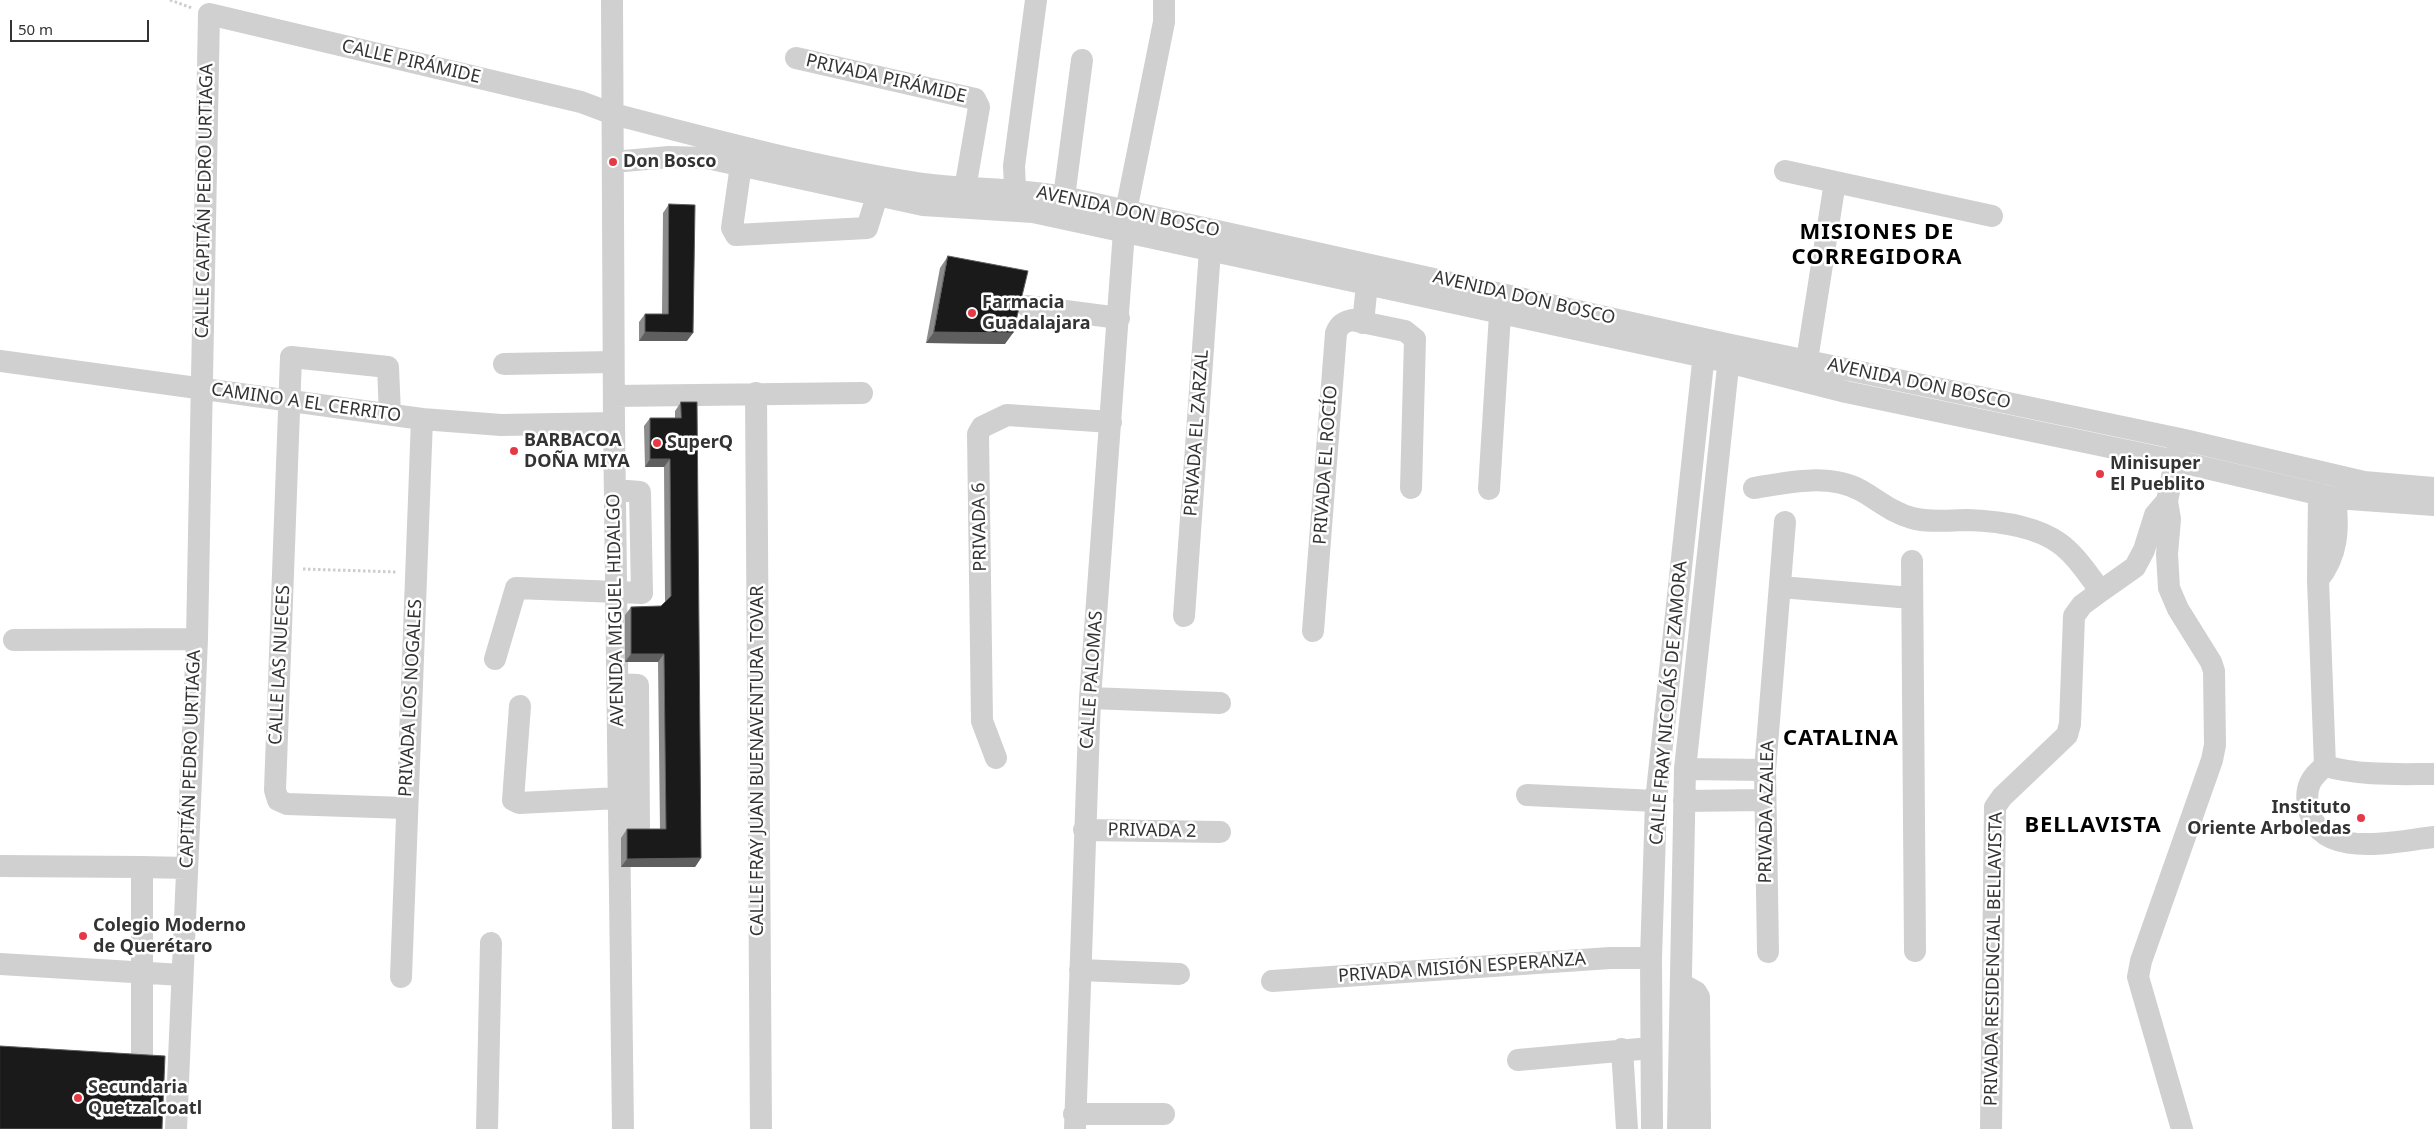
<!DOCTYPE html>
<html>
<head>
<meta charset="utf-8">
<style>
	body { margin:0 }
	#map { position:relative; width:2434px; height:1129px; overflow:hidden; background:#fff; font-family:"Noto Sans",sans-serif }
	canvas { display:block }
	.scale { position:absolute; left:10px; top:20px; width:139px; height:22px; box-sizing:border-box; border:2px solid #333; border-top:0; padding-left:6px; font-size:15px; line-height:18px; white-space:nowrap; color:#333; -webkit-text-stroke:4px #fff; paint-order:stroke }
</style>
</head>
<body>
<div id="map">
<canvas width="2434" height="1129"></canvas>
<div class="scale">50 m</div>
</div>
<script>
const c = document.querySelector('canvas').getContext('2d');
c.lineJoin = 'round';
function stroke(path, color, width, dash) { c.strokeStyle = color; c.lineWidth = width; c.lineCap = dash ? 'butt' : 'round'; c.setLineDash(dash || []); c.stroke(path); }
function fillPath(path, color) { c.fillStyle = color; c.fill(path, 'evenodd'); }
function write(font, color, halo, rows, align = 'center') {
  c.font = font + ' "Noto Sans",sans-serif'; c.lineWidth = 5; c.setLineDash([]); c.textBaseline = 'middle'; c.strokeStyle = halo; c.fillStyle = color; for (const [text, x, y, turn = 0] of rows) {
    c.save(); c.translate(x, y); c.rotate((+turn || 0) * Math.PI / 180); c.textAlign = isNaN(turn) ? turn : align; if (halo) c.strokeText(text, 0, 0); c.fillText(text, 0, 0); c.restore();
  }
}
const path = new Path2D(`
	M170,0L192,8
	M303,569L396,572`);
const minor = new Path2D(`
	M612,0L614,423L623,1129
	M796,58L975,99L979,107L965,189
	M613,162L669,157L707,158L923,205L1033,212L1728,362L1846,392L2176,461L2335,498L2434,505
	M741,165L732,228L736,235L867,228L877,196
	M1785,171L1992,216
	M1015,189L1014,166L1036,0
	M1064,197L1082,60
	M1027,306L1119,318
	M1363,323L1367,284
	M1807,360L1835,182
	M0,361L422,419L501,425L614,423
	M504,364L613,362
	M756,393L761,1129
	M614,396L862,393
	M390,414L388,367L291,357L275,790L278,800L287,804L405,808
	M2178,448L2167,501L2170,519L2167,554L2169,588L2178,609L2211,662L2214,671L2215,745L2212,760L2141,961L2138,977L2182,1129
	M1754,488C1788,482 1830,473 1862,491C1879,501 1893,513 1912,518C1930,523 1950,520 1968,520C1997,521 2035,526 2059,543C2076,555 2088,575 2101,591L2135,567L2144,550L2155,515L2167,501
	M1489,489L1500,314
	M2319,494L2318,580L2325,766
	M1912,561L1915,951
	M2318,580C2338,555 2339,528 2335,498
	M1781,587L1911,598
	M1184,616L1210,250
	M1313,631L1336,333C1339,325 1343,322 1352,320L1405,331L1415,339L1411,488
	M14,640L197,639
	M495,659L516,588L642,593L640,492L615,490
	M617,684L638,685L639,827L619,828
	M1090,698L1220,703
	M520,706L513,800L519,803L619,798
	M996,758L982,721L978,434L982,427L1007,415L1111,422
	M2325,766C2311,777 2305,787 2308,805C2317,862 2394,841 2434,837
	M2325,766C2361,776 2397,774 2434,774
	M1685,769L1765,770
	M1527,795L1656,801
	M1684,801L1764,800
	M1084,830L1220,832
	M0,866L142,867
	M1768,952L1765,770L1785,522
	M0,964L182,975
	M1080,970L1179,974
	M401,977L422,419
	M1272,981L1610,958H1651
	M1681,984L1696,992L1699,997L1700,1129
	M1622,1049L1627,1129
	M142,1055V867L187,868
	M1518,1060L1651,1048
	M1074,1114H1164
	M176,1129L197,639L209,14L581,102L613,114C713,140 814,167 917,183C966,190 1015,188 1064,197L1731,345L2180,439L2364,482L2434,488
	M487,1129L491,943
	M1075,1129L1090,698L1124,231L1126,211L1164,22V0
	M1652,1129L1651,958L1656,801L1705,344
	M1678,1129L1685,769L1730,348
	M1991,1129L1995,807L2002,797L2067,735L2070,724L2074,616L2082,605L2101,591`);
const wall = new Path2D(`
	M669,204L687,341H639V322L645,314H662L663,213Z
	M948,256L1005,344L926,343L940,268Z
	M681,402L701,858L695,867H621V838L627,829H660L658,662H625V615L631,607L661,606L665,602L664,467H645L644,426L650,418H675V411Z`);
const shadedWall = new Path2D(`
	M645,332L693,333L687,341H639Z
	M934,332L1013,333L1005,344L926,343Z
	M650,459H670L664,467H645Z
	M631,654H664L658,662H625Z
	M701,858L695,867H621L627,859Z`);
const building = new Path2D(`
	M669,204L695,205L693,333L645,332V314H668Z
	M948,256L1028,271L1013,333L934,332Z
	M681,402H697L701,858L627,859V829H666L664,654H631V607L661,606L671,596L670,459H650V418H681Z
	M0,1046L165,1056L162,1129H0Z`);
const markers = [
	[613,162,5,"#e63946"],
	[972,313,5,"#e63946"],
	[657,443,5,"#e63946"],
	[514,451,5,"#e63946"],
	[2100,474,5,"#e63946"],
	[2361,818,5,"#e63946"],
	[83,936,5,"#e63946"],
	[78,1098,5,"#e63946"]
];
const streetNames = [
	["CALLE PIRÁMIDE",411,62,13],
	["PRIVADA PIRÁMIDE",886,79,13],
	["CALLE CAPITÁN PEDRO URTIAGA",205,201,-89],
	["AVENIDA DON BOSCO",1128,212,12],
	["AVENIDA DON BOSCO",1524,298,13],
	["AVENIDA DON BOSCO",1919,384,12],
	["CAMINO A EL CERRITO",306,403,8],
	["PRIVADA EL ZARZAL",1197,433,-86],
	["PRIVADA EL ROCÍO",1326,465,-86],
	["PRIVADA 6",980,527,-91],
	["AVENIDA MIGUEL HIDALGO",616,610,-91],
	["CALLE LAS NUECES",280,665,-87],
	["CALLE PALOMAS",1092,680,-86],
	["PRIVADA LOS NOGALES",411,698,-87],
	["CALLE FRAY NICOLÁS DE ZAMORA",1669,703,-85],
	["CAPITÁN PEDRO URTIAGA",191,759,-88],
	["CALLE FRAY JUAN BUENAVENTURA TOVAR",758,761,-90],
	["PRIVADA AZALEA",1767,812,-89],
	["PRIVADA 2",1152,831,1],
	["PRIVADA RESIDENCIAL BELLAVISTA",1994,959,-89],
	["PRIVADA MISIÓN ESPERANZA",1462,968,-4]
];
const poiNames = [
	["Don Bosco",623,162],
	["Farmacia",982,303],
	["Guadalajara",982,324],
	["BARBACOA",524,441],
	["DOÑA MIYA",524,462],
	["SuperQ",667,443],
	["Minisuper",2110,464],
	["El Pueblito",2110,485],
	["Instituto",2351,808,"right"],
	["Oriente Arboledas",2351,829,"right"],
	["Colegio Moderno",93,926],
	["de Querétaro",93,947],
	["Secundaria",88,1088],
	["Quetzalcoatl",88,1109]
];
const districtNames = [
	["MISIONES DE",1877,233],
	["CORREGIDORA",1877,258],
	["CATALINA",1841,739],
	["BELLAVISTA",2093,826]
];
stroke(path, '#cdcdcd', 3, [2.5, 2.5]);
stroke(minor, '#d0d0d0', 22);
fillPath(wall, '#8c8c8c');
fillPath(shadedWall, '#5f5f5f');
fillPath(building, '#1a1a1a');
stroke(building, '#5f5f5f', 1);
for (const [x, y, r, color] of markers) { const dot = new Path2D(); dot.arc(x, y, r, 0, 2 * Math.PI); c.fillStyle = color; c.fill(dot); stroke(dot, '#fff', 2); }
write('18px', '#333', '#fff', streetNames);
write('bold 18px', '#333', '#fff', poiNames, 'left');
c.letterSpacing = '1px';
write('bold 22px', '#000', '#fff', districtNames);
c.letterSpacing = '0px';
</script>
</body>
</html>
